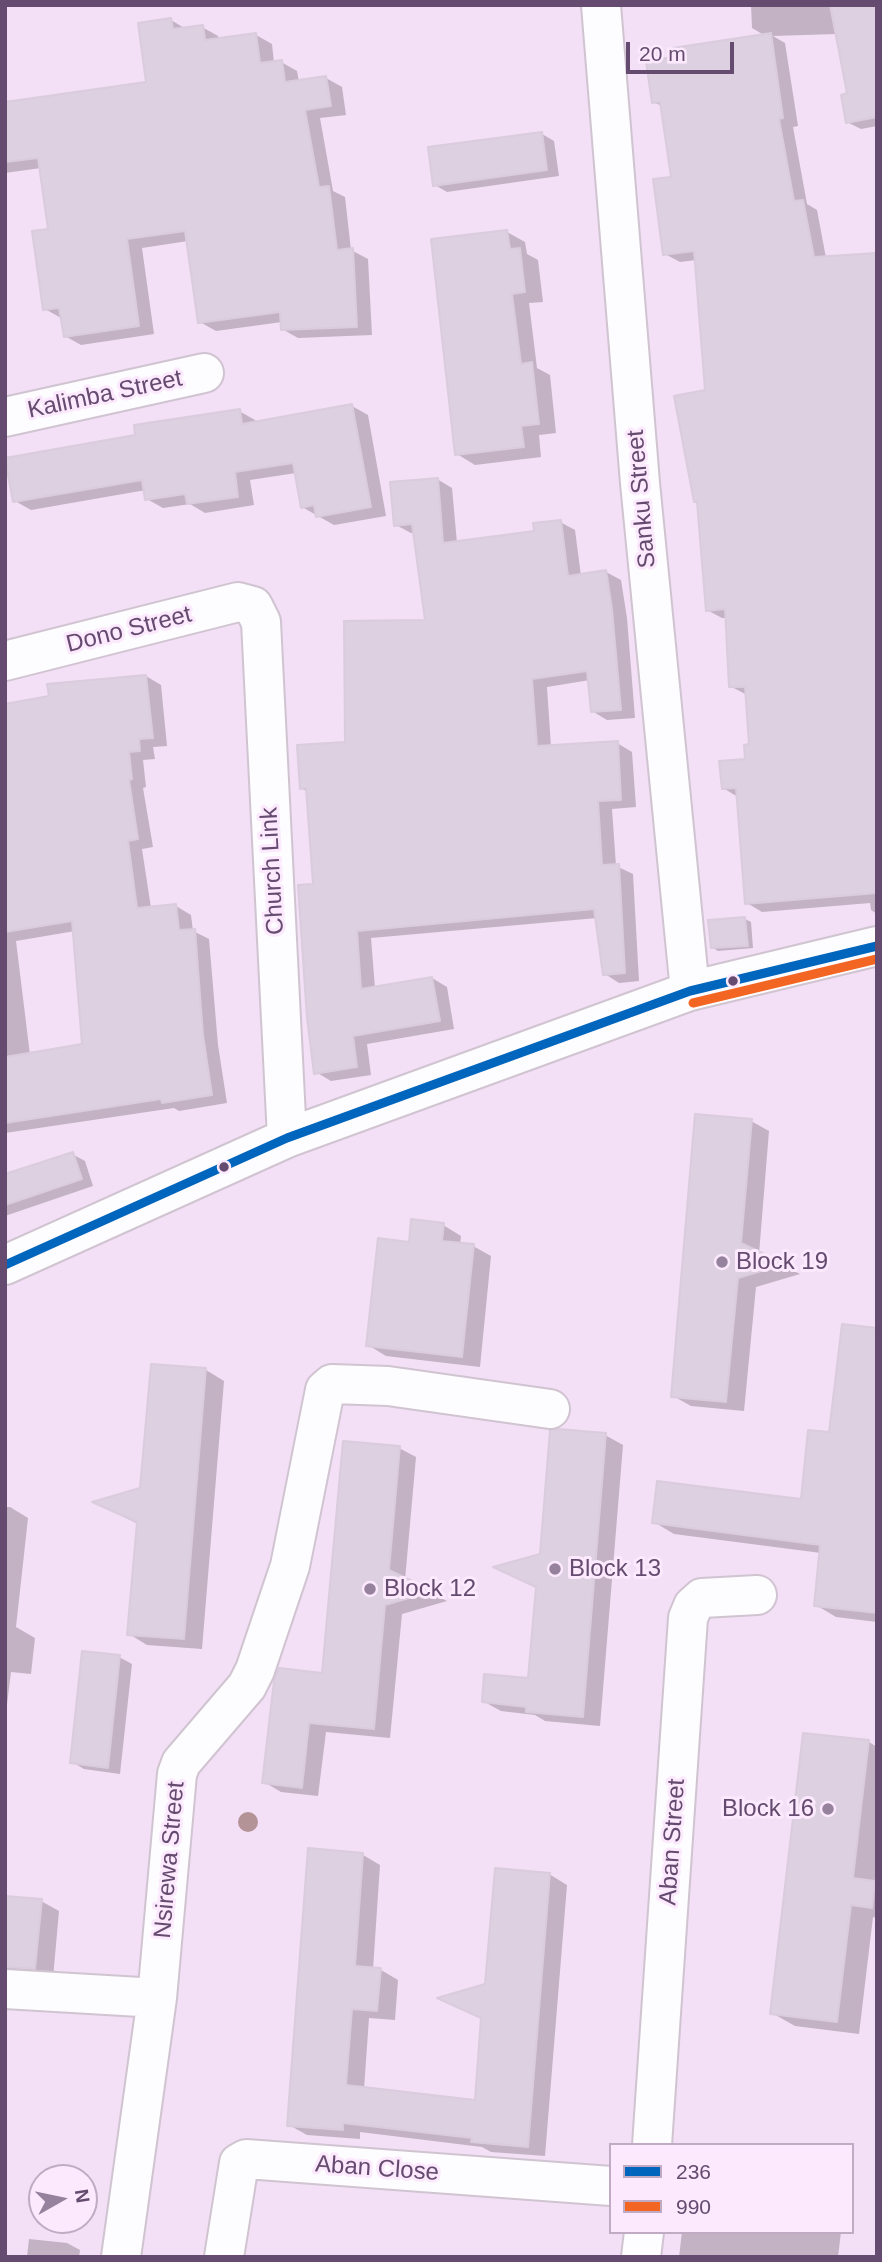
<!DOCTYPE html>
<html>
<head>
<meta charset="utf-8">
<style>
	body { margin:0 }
	#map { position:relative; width:882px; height:2262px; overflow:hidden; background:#f4e8f5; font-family:Arial,sans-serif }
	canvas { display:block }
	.frame { position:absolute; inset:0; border:7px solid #654b6f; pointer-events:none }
	.legend { position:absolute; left:609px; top:2143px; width:245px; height:91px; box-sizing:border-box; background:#fce9fd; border:2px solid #c0aac4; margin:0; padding:9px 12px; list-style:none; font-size:21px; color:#654b6f }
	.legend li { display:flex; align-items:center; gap:14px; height:35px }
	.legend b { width:35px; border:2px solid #c0aac4 }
	.north { position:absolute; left:28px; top:2164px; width:70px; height:70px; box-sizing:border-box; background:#fce9fd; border:2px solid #c0aac4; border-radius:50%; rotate:81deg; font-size:19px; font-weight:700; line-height:28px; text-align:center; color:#654b6f }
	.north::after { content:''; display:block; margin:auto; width:24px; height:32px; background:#97829e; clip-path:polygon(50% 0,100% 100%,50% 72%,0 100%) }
	.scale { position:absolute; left:626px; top:42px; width:108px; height:32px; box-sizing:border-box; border:4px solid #654b6f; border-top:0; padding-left:9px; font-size:21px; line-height:24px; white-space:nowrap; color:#654b6f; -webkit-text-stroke:5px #fce9fd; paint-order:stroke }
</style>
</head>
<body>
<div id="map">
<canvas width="882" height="2262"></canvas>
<div class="frame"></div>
<ul class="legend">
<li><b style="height:9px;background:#0065bd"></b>236</li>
<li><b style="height:9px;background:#f26522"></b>990</li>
</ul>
<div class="north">N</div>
<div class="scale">20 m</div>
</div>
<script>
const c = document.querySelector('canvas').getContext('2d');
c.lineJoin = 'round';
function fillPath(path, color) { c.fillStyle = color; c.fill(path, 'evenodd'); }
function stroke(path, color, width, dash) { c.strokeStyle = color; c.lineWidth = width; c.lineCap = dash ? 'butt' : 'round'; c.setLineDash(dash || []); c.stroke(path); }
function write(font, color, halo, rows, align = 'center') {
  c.font = font + ' Arial,sans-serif'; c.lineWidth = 6; c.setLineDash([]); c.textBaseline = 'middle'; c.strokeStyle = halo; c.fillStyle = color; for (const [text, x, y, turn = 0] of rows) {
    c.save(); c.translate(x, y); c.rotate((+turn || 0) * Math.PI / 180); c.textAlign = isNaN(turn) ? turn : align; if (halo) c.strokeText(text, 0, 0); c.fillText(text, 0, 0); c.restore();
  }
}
const residential = new Path2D(`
	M5,5H877V2257H5ZM611,2145H852V2232H611ZM42,2178H84V2220H42Z`);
const shadow = new Path2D(`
	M751,5H877V126L861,129L847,122L849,95L837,34L773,36L785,43L798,126L793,127L807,204L817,210L826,258L877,255V914L871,910L870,903L762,912L747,903L738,797L723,788L747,761L751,746L747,695L730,686L727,618H722L707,610L698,503L696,501L707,392L696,260L680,262L665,254L673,178L663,107L654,102L676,58L764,35L752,28Z
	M171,20L186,29L202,27L218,36L219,40L256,35L272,44L274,63L281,62L297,71L299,82L326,78L342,87L346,115L320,118L333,191L345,197L351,250L368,259L372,335L298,338L282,329V322L216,331L200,322L188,241L142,248L154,334L81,345L65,336L61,318L45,309L50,231L41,168L5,173V104L148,83Z
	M542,134L554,141L559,176L447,192L435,185Z
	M507,232L525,242L527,254L538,260L543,302L529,303L537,368L550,375L556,433L539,435L541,457L475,465L457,454Z
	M352,406L368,415L386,516L334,525L302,507L296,473L250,480L254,505L205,513L190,504L163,508L147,499L146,490L31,510L15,501L137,437L239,411L255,420L256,423Z
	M437,479L452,488L457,543L536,533L560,522L575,530L581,576L606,572L621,580L627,618L635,718L607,720L592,711L590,680L547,687L551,747L617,743L632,752L636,807L612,809L616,866L633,874L639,981L619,983L605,974L597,918L371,938L375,988L432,978L447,987L454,1029L367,1044L371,1075L331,1081L316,1072L315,885L308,792L301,788L347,743L427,622L415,533H411L396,525Z
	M146,676L161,685L167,746L153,747L155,759L143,760L146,787L143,788L153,847L142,849L151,908L176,906L191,915L193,931L209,939L218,1045L227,1103L179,1111L174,1108L5,1133V706ZM75,931L84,1046L30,1055L16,941Z
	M745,919L751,922L753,948L718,951L712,947Z
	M751,1121L769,1131L759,1254L800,1274L756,1287L744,1411L691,1406L673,1396Z
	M72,1154L85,1161L93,1186L5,1216V1176Z
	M443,1225L461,1236L460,1245L473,1246L491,1256L480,1367L386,1356L368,1345L410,1244Z
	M877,1329V1622L836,1617L816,1605L821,1553L674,1534L654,1522L803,1501Z
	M206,1370L224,1381L202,1649L147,1645L129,1634L138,1524L96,1503L142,1490Z
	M605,1435L623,1445L600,1726L545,1721L535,1715L501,1711L483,1701L530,1680L538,1588L497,1568L541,1555Z
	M399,1448L416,1457L405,1580L447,1601L402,1614L390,1738L326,1732L318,1796L281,1792L264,1782L324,1675Z
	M5,1507H10L28,1518L16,1627L35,1638L31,1674L11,1672L5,1721Z
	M119,1657L132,1664L120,1774L84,1769L72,1762Z
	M869,1742L877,1747V1918L873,1917L859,2034L795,2026L772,2013Z
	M363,1855L380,1865L373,1969L381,1970L398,1980L395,2020L369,2018L364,2089L476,2102L483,2019L441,1998L486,1985L549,1874L567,1885L545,2156L491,2152L482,2147L360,2132V2139L307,2135L289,2125Z
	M5,1897L41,1901L59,1911L53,1978L5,1988Z
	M682,2232L755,2233L841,2232L838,2257H679Z
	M29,2239L67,2243L80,2250L79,2257H27Z`);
const building = new Path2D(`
	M830,5H876L877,117L846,123L841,95L847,93Z
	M171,18L173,29L203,25L205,40L256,33L260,63L282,60L285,82L326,76L331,106L305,110L319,187L329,186L337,250L353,248L357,327L281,330L280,312L198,323L185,231L127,239L139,326L64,337L59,308L43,310L32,231L48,229L38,158L5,162V102L146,82L138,23Z
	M771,33L783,118L779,119L794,201L803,200L814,257L877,253V893L745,904L736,788L722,789L719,761L745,759L744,745L749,744L745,687H729L725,609L706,611L697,502H694L674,396L705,390L694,251L663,255L653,179L671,177L660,102L652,103L646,61L674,57L673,48Z
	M542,132L547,170L433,186L428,147Z
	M507,230L510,249L520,248L525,292L512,294L521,364L532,362L539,424L521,426L524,447L455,455L431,239Z
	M352,404L371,507L316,517L314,505L301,508L293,463L235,472L238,497L187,504L185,494L145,500L142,480L13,502L5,458L135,435L134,425L240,409L242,424Z
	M438,478L443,543L534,531L533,523L561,520L568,576L606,570L612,609L621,710L591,712L587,671L532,679L537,746L618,741L621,800L598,801L602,865L619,864L625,973L603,975L594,909L357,931L361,989L432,977L440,1021L353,1036L357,1067L314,1074L307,1018L298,885L313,884L306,788L300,789L297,745L345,742L344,621L425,620L412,524L394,526L390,482Z
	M146,675L153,738L139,739L140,751L129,752L132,779L129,780L138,839L128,841L137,908L176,904L179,930L195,929L203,1035L212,1095L162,1103L161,1099L5,1123V1057L82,1044L72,921L5,932V704L49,696L47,684Z
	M745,917L748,946L711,948L708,920Z
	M695,1114L752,1119L741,1243L785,1264L738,1278L726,1402L671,1397Z
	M73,1152L82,1179L5,1205V1174Z
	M411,1219L444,1223L442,1241L474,1244L462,1357L366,1346L378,1238L409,1242Z
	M842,1324L877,1328V1613L814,1606L820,1545L652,1523L657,1481L801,1499L808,1430L829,1432Z
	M151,1364L206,1368L184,1639L127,1635L137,1522L92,1502L140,1488Z
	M558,1429L606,1433L583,1717L526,1712V1707L482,1702L484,1674L528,1678L536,1587L493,1567L540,1554L550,1430Z
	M343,1441L400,1446L389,1570L433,1591L385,1605L374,1729L309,1723L302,1788L262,1783L274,1681L279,1668L322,1673Z
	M82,1651L120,1655L108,1768L70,1763Z
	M803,1733L869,1740L853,1878L875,1881L872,1908L851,1905L837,2022L770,2014Z
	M308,1848L363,1853L355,1966L381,1968L377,2011L352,2009L346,2085L475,2100L481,2018L437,1998L485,1984L495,1868L550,1873L528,2147L471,2142L472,2138L343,2123V2130L287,2126Z
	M5,1896L42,1899L35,1969L5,1967Z`);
const minor = new Path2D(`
	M601,5L640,483L690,991
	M5,417L204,373
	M5,661L238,602L253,606L261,622L287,1138
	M5,1265L287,1138L690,991L877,946
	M5,1989L157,1998
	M652,2145L688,1618L693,1606L702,1598L757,1595
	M121,2257L157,1998L177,1774L181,1763L247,1686L255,1670L290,1566L325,1390L332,1384L388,1386L550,1409
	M224,2257L239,2163L246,2159L611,2186
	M641,2257L644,2232`);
const bus1 = new Path2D(`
	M5,1265L287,1138L690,991L877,946`);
const bus2 = new Path2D(`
	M693,1003L877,959`);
const trees = [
	[248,1822]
];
const markers = [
	[733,981,6,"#654b6f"],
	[224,1167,6,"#654b6f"],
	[722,1262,7,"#97829e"],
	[555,1569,7,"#97829e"],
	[370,1589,7,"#97829e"],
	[828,1809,7,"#97829e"]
];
const streetNames = [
	["Kalimba Street",105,395,-12],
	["Sanku Street",642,499,-95],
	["Dono Street",129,630,-14],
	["Church Link",273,871,-93],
	["Aban Street",673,1842,-86],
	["Nsirewa Street",170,1860,-85],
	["Aban Close",377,2169,4]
];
const poiNames = [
	["Block 19",736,1262],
	["Block 13",569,1569],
	["Block 12",384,1589],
	["Block 16",814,1809,"right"]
];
fillPath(residential, '#f3dff6');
fillPath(shadow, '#0003');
fillPath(building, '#ddd0e1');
stroke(building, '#dacbdd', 2);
stroke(minor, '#d0c4d1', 42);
stroke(minor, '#fdfcfe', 38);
stroke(bus1, '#0065bd', 9);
stroke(bus2, '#f26522', 9);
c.fillStyle = '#b49397';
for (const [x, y] of trees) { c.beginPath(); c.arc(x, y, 10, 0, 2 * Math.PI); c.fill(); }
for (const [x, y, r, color] of markers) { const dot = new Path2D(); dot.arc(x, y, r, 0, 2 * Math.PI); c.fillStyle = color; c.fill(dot); stroke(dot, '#fce9fd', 2.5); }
write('24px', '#654b6f', '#fce9fd', streetNames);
write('24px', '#654b6f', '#fce9fd', poiNames, 'left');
</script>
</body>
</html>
